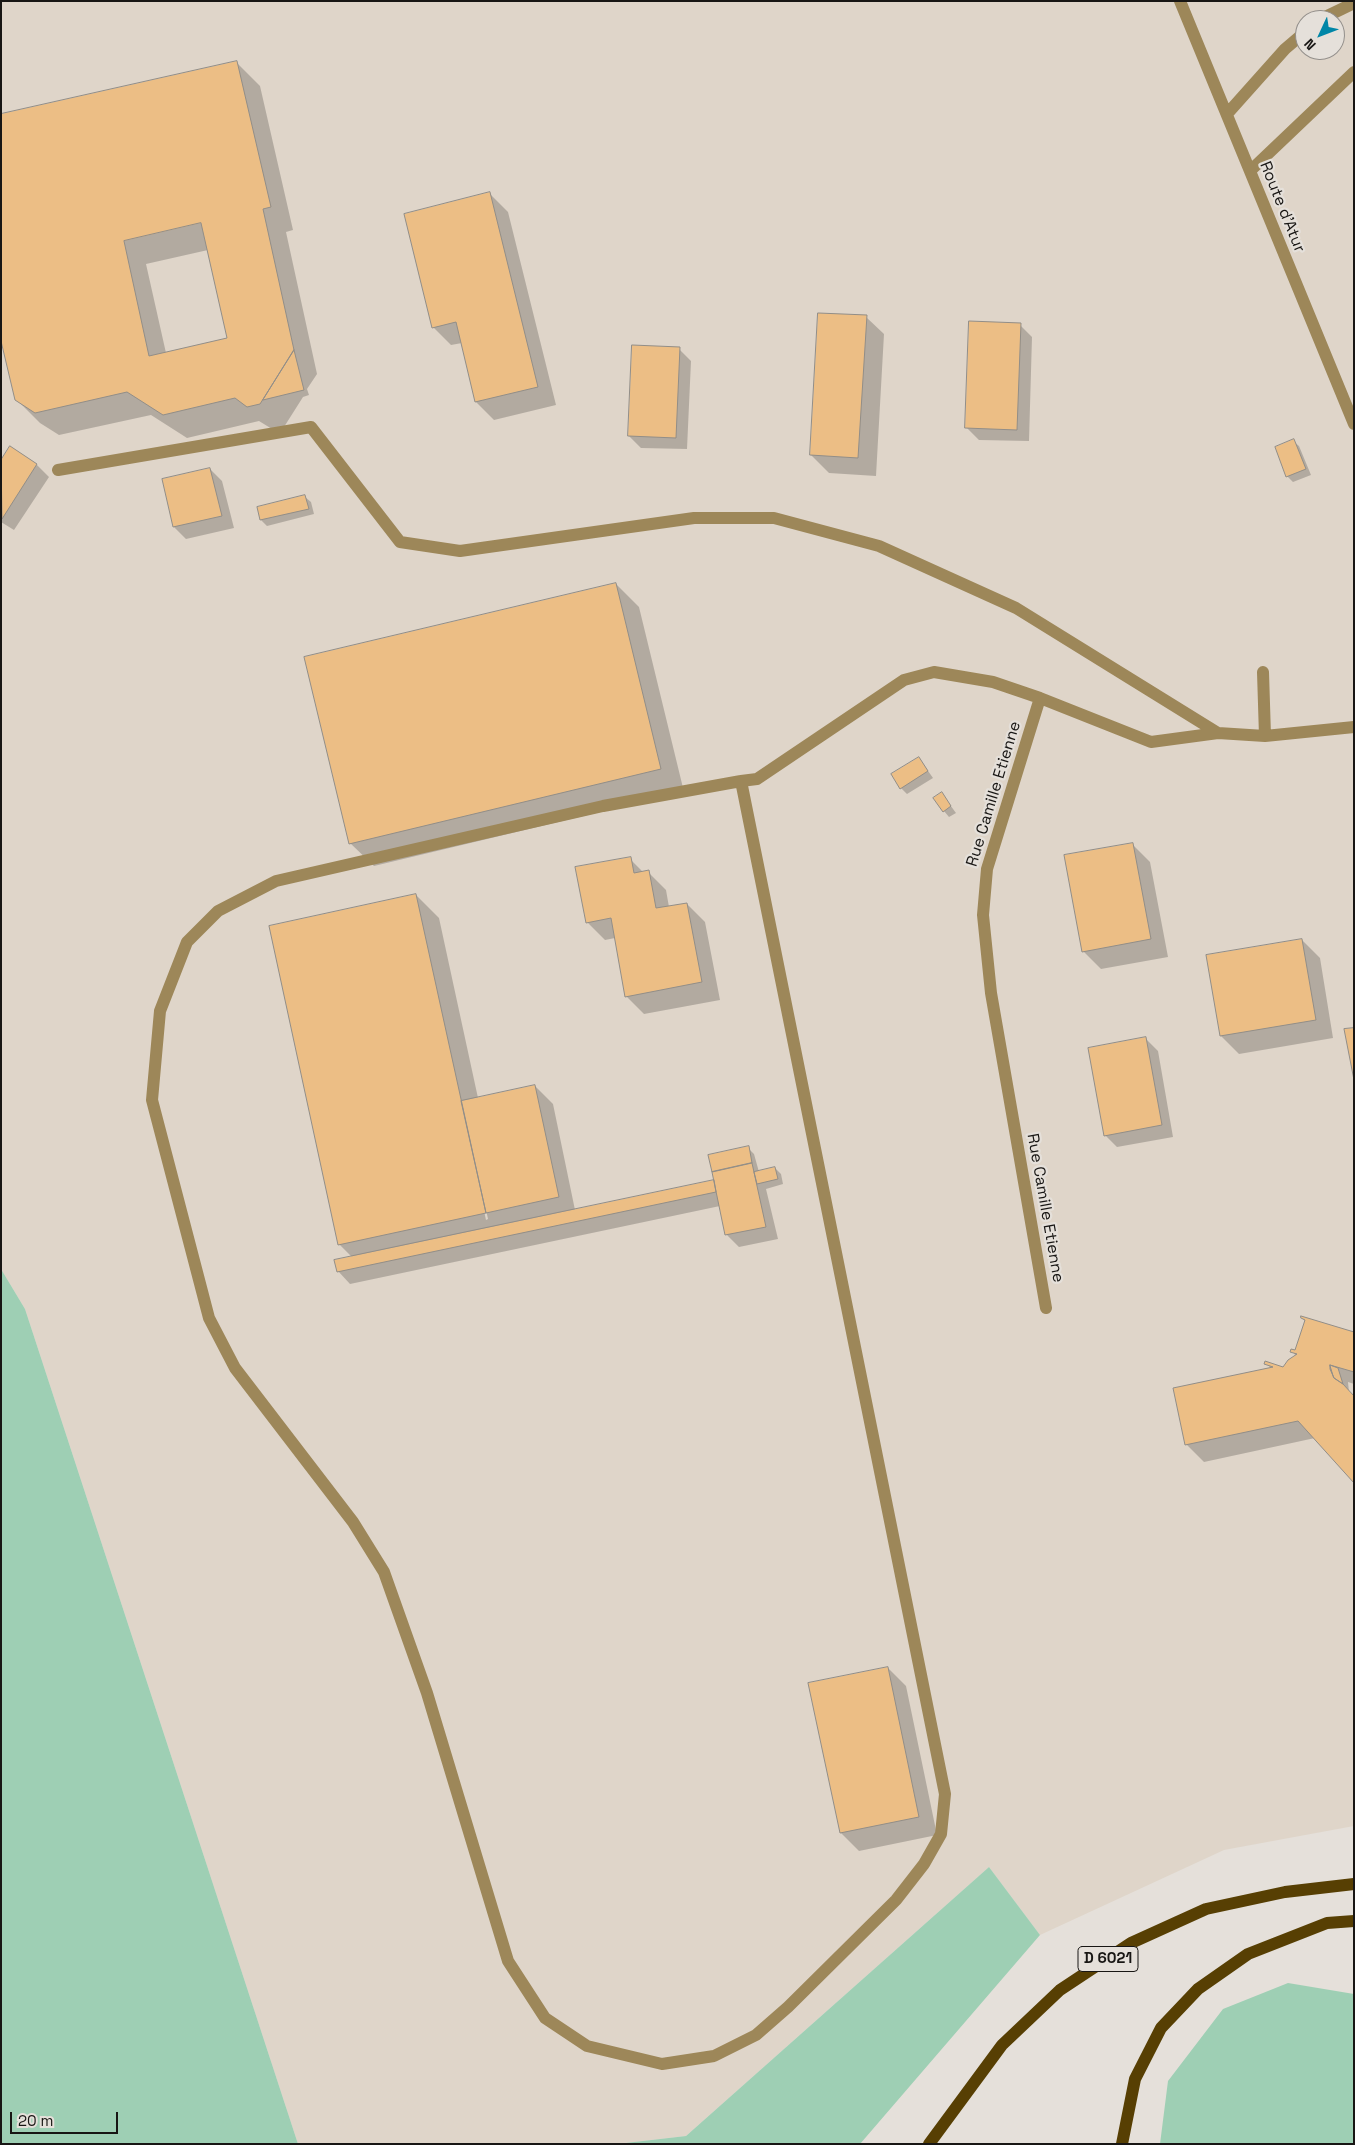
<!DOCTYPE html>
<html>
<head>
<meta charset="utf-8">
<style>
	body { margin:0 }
	#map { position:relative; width:1355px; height:2145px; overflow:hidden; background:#e5e0da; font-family:"Space Grotesk",sans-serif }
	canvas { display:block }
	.frame { position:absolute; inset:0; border:2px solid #181614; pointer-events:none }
	.north { position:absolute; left:1295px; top:10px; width:50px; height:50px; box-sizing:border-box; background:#e5e0da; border:1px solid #938f8b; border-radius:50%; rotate:227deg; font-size:14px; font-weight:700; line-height:20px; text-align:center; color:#181614 }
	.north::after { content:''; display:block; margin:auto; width:18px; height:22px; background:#0086a7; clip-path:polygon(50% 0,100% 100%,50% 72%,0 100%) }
	.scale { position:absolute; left:10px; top:2112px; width:108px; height:22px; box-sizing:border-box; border:2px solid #181614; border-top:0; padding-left:6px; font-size:15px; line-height:18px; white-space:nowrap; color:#181614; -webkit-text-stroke:4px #e5e0da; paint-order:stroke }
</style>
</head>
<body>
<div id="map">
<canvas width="1355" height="2145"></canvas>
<div class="frame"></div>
<div class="north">N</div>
<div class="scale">20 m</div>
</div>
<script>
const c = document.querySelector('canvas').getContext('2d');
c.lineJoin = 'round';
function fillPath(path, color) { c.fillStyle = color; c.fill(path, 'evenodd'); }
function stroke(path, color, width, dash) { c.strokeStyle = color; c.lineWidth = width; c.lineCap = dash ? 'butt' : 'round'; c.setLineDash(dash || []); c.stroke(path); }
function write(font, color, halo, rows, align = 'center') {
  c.font = font + ' "Space Grotesk",sans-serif'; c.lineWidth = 4.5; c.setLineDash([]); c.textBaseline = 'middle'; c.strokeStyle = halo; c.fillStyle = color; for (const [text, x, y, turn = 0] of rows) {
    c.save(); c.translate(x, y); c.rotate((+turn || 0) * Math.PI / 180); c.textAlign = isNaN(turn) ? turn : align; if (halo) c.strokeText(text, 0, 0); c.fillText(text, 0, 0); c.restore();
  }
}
const built = new Path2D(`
	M1,1H1354V1826L1224,1850L1040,1935L989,1867L686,2136L617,2144H298L25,1309L1,1269ZM1305,20H1335V50H1305Z`);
const green = new Path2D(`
	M1,1269L25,1309L298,2144H1Z
	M989,1867L1040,1935L860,2144H617L686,2136Z
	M1288,1983L1354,1994V2144H1160L1168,2081L1223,2009Z`);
const shadow = new Path2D(`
	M237,63L260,86L293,230L286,232L317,374L307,389L309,395L303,397L284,427L272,429L259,421L187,438L151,415L59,435L40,423L16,399ZM208,250L228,339L166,353L146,264Z
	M490,194L508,212L556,405L494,420L476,402L462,343L451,345L433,327Z
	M866,317L884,334L876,476L829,473L811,455Z
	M1020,325L1032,337L1029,441L979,440L967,428Z
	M679,349L691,361L687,449L641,448L629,436Z
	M1293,441L1299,446L1311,475L1293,482L1287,476Z
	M10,448L37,465L49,477L14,530L1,522V462Z
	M210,469L222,481L234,528L186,539L174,527L163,480Z
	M305,497L311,502L314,514L267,526L261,520L259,508Z
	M616,584L639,607L684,792L374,866L350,843Z
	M919,758L933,778L907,794L901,788Z
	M942,794L956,813L949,817L944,811Z
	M1132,844L1150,862L1168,957L1101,969L1083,951Z
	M630,859L644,873L648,872L666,890L669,907L687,904L705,922L720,1000L644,1014L626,996L615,938L605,940L587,922Z
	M416,895L439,918L478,1098L535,1086L553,1104L575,1210L715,1181L748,1148L754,1154L759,1172L775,1168L781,1174L783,1184L766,1189L778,1239L739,1247L727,1235L720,1206L350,1284L338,1271L352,1257L339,1244ZM476,1163L488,1219L486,1220L474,1164Z
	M1302,940L1320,958L1333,1038L1239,1054L1221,1036L1207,956Z
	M1146,1039L1158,1051L1173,1137L1117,1147L1105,1135Z
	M1302,1318L1354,1334V1384L1348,1382L1349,1392L1315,1438L1204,1462L1186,1444L1271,1368L1266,1363L1283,1368L1296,1356L1292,1351L1295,1352L1305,1321Z
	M888,1668L906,1686L937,1835L859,1851L841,1833Z`);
const building = new Path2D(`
	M237,61L271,207L263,209L294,350L260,404L247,407L235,398L163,415L127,392L35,413L15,400L1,341V114ZM201,223L227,338L149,356L124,241Z
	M490,192L538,387L475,402L456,322L432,328L404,214Z
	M818,313L867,315L858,458L810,455Z
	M969,321L1021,323L1017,430L965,428Z
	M632,345L680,347L676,438L628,436Z
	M294,350L304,390L263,400Z
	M1294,439L1306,469L1286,477L1275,447Z
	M10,446L37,464L2,519L1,460Z
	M210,468L222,516L173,527L162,479Z
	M305,495L309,509L260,520L257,507Z
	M616,583L661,769L349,844L304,657Z
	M919,757L928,771L900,789L891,774Z
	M942,792L951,806L943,812L933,798Z
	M1133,843L1151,939L1082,952L1064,855Z
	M631,857L634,873L649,870L656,908L687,903L702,982L625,997L611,918L586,923L575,867Z
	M416,894L486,1213L338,1245L269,926Z
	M1302,939L1316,1020L1220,1036L1206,955Z
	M1354,1028V1080L1344,1029Z
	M1146,1037L1162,1125L1104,1136L1088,1048Z
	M535,1085L559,1197L486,1213L461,1101Z
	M749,1146L752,1163L712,1172L708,1155Z
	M752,1163L766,1227L725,1235L712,1172Z
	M775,1167L778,1179L757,1184L754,1172Z
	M714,1180L716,1192L337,1272L334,1260Z
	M1301,1316L1354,1332V1372L1330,1365V1369L1334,1378L1343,1384L1354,1396V1483L1298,1421L1185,1445L1173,1388L1273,1367L1264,1364L1265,1361L1283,1367L1288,1360L1297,1354L1290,1352L1291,1349L1295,1350L1305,1320L1301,1318Z
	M1330,1365L1338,1368L1343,1384L1334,1378Z
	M888,1667L919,1817L840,1833L808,1683Z`);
const minor = new Path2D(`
	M1180,1L1354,424
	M1319,20L1354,3
	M1227,114L1285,49L1305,32
	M1250,171L1354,72
	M58,470L311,427L400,542L460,551L694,518H774L879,546L1016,608L1218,733
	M1263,672L1265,736
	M1040,698L987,869L983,915L991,993L1046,1308
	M741,781L945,1794L941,1834L924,1864L896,1900L788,2007L756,2035L714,2056L662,2064L587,2046L545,2018L508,1961L427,1693L384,1572L353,1522L235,1368L209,1318L152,1100L160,1011L187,942L218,911L276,881L603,806L741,781L757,779L904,680L934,672L993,682L1040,698L1151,742L1218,733L1265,736L1354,727`);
const major = new Path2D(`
	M929,2144L1002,2045L1060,1990L1131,1943L1206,1909L1285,1892L1354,1884
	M1122,2144L1135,2079L1161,2028L1198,1989L1248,1954L1327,1923L1354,1921`);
const shields = [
	[1108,1959,60]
];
const shieldNames = [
	["D 6021",1108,1959]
];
const streetNames = [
	["Route d'Atur",1282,207,68],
	["Rue Camille Etienne",994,794,-73],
	["Rue Camille Etienne",1045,1208,80]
];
fillPath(built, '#dfd5c9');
fillPath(green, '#9ecfb4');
fillPath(shadow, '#0003');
fillPath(building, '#ecbe85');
stroke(building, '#928e88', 1);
stroke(minor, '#9d8759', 12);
stroke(major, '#573f03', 12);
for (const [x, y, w] of shields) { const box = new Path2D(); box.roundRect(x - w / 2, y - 12.5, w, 25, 4); c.fillStyle = '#e5e0da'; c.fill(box); stroke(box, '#181614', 1); }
write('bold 15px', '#181614', null, shieldNames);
write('16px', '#181614', '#e5e0da', streetNames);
</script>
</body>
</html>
